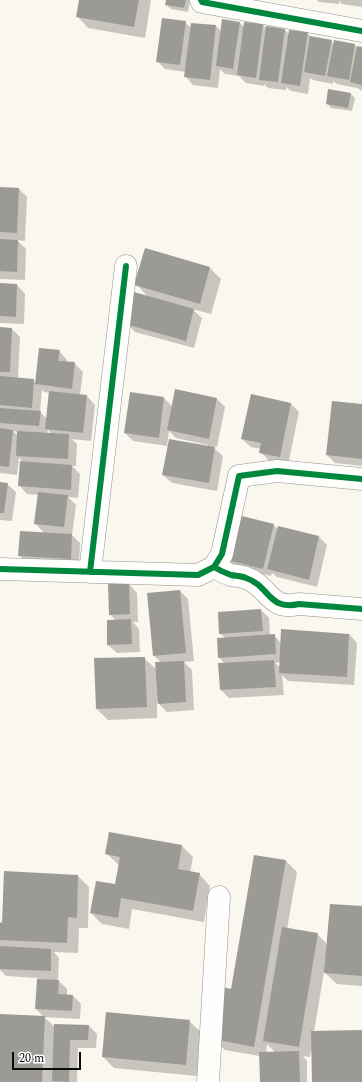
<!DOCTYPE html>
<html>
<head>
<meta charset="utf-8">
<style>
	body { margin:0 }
	#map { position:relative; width:362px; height:1082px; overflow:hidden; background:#faf7ef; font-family:Spectral,serif }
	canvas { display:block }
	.scale { position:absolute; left:12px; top:1052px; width:69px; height:18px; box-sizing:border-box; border:2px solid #0b0b0b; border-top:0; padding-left:5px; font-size:12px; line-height:14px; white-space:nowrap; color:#0b0b0b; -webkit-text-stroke:3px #fff; paint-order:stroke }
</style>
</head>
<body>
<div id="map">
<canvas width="362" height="1082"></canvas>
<div class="scale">20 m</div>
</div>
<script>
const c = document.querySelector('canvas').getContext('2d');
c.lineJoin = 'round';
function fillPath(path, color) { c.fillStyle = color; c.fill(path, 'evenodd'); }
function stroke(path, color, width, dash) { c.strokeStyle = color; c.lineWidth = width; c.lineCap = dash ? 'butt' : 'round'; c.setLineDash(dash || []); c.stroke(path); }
const shadow = new Path2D(`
	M80,0H151L145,38L88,28L77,16Z
	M167,0H189L190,1L188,12L171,9L166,5Z
	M317,0H362V7L342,4L339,1V4L319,2Z
	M185,22L191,28L216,26L222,32L239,22L245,28V23L263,25L267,29L285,30L289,34L307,33L311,37L331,41L334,44L335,41L355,45L357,47L362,48V91L357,88L337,84L333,81V84L313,80L310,78L308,94L291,91L286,87V90L268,88L264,84V86L246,83L239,76L225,74L220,69L218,88L193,85L185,76L186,72L165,69L157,61Z
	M351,94L355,98L352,111L331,108L327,104Z
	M0,188L19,189L27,197L25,241L17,240L26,249L25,280L0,279Z
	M210,268L221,279L211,314L192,309L202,318L194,348L135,332L126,323L149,298L136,284Z
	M0,284L17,285L25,294L24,324L0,323Z
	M0,328L12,329L20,337L18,378L33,380L36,383L59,351L67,360V363H74L83,372L80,395L87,396L95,405L91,441L72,439L77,444L76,466H72L80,474L78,498L68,497L76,505L72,535L80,543L79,566L28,564L19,555L45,534L35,523L39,495L27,494L19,485L23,462L19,458L17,475L0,473ZM42,390L44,392L50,393L47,419L40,412ZM48,430L52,434H47ZM13,431L18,432V436Z
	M251,396L291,404L299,412L288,465L269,461L261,452V449L251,447L242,439Z
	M164,398L173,407L217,399L225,407L217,447L212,446L223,456L217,491L172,483L163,475L208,447V445L176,438L169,431L167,446L133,441L125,433Z
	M362,405V466L335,463L327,455Z
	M0,483L7,484L16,492L12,521L0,520Z
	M274,525L278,530L279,527L319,537L327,545L317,587L277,577L272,573L271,576L232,567L224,558Z
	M129,584L137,593L138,622H133L139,629L140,652L117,653L108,645L116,621L110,614Z
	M180,591L188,599L194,661L184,662L192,670L194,710L167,712L157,702V718L108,720L97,709L144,658L157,670L162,663L154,656Z
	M261,610L269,618L270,636L274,635L281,643L349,634L357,643L354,685L288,681L282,675L284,695L229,698L221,690L225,664L219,657L225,638L220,633ZM280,662V667L275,663Z
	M182,846L193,857L190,873L199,874L210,886L204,922L132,909L129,929L102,924L91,913L116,885L119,865L106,853Z
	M255,856L286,861L297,872L287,929L317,934L328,945L362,907V986L337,984L324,972L314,1032L362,1031V1082H313L312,1051H311L310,1057L303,1056L307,1061V1082H261L260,1056L225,1050L214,1039L232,990ZM267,1044L276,1053H266Z
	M78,876L89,887L88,928H79L78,953L54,952L59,958L58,979H57L67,989V995L73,996L81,1004L80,1019L44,1017L55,1027L89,1026L97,1034L96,1048H78L77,1082H0V1015L44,1017L36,1009L38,978L6,976L0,970V923L3,924Z
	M189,1021L201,1032L197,1076L114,1068L103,1057Z`);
const building = new Path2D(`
	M79,0H139L134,27L76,17Z
	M166,0H186L184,8L165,5Z
	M162,18L186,21L180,65L156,62Z
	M222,19L240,22L233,69L216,66Z
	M244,22L263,24L256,78L237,75Z
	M191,23L216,25L210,80L184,77Z
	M266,26L285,29L278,82L259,80Z
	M289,30L308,32L300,86L281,83Z
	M310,36L332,40L325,76L304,72Z
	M334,40L355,44L349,80L327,76Z
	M357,46L362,47V85L350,82Z
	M328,89L351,93L348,108L326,104Z
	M0,187L19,188L17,233L0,232Z
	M0,239L18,240L17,272L0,271Z
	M145,248L210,267L200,304L134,285Z
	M0,283L17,284L16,317L0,316Z
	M134,292L194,309L186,341L125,324Z
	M0,327L12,328L10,372H0Z
	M39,348L60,350L58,361L75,362L72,389L35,384Z
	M0,376L34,379L32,408L0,405Z
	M175,389L217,398L209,439L167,430Z
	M49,391L87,395L83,433L45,429Z
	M130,392L164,397L159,438L124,433Z
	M251,394L291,403L280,457L259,453L261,443L241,439Z
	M332,401L362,404V459L326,455Z
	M0,408L41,411L39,426L0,423Z
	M0,428L13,430L9,467L0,466Z
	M17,431L69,434L68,459L16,456Z
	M169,439L215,447L209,483L162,475Z
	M20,461L72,465L71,490L18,486Z
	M0,482L8,483L4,513H0Z
	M38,492L68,495L64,527L34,524Z
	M234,514L274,524L263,569L223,559Z
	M278,526L319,536L309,580L267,569Z
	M20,531L72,534L71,559L18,556Z
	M108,583H129L130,614L109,615Z
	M180,590L186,653L153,656L147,593Z
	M261,609L263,631L219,634L218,612Z
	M131,619L132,644L107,645V620Z
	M281,629L349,634L347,677L279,673Z
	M275,634L276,654L218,658L217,638Z
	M145,657L147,707L96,709L94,658Z
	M274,660L276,687L220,690L218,663Z
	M184,661L186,702L158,704L155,662Z
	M109,832L182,845L178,869L200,873L193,911L121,898L118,918L90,913L96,881L115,884L120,857L105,854Z
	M254,855L286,860L254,1047L213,1039L222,987L231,989Z
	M4,871L78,875L77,918L68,917L67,943L0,940V922L2,923Z
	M330,904L362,906V976L324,973Z
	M282,927L318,933L299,1047L263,1041Z
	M0,946L51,949V971L0,969Z
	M37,979L59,980L58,994L73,995L72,1011L35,1009Z
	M106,1012L190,1020L186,1065L102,1057Z
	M0,1014L45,1016L42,1082H0Z
	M54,1024L89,1025L88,1040H70L69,1082L52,1081Z
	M362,1030V1082H312L311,1031Z
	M299,1051L300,1082H260L259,1052Z`);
const minor = new Path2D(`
	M201,0L202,2L362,31
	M214,567C219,570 225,573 231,575C236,576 242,576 246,578C270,586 268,611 299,604L362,609
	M0,569L198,575L214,567L222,554L239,476L277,471L362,479
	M90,572L126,266
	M208,1082L219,897`);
const cycleway = new Path2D(`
	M201,0L202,2L362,31
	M214,567C219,570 225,573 231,575C236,576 242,576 246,578C270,586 268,611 299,604L362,609
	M0,569L198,575L214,567L222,554L239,476L277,471L362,479
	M90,572L126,266`);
fillPath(shadow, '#0003');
fillPath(building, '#9c9a95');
stroke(minor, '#93918e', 23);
stroke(minor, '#fefefd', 22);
stroke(cycleway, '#00873e', 6);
</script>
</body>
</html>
